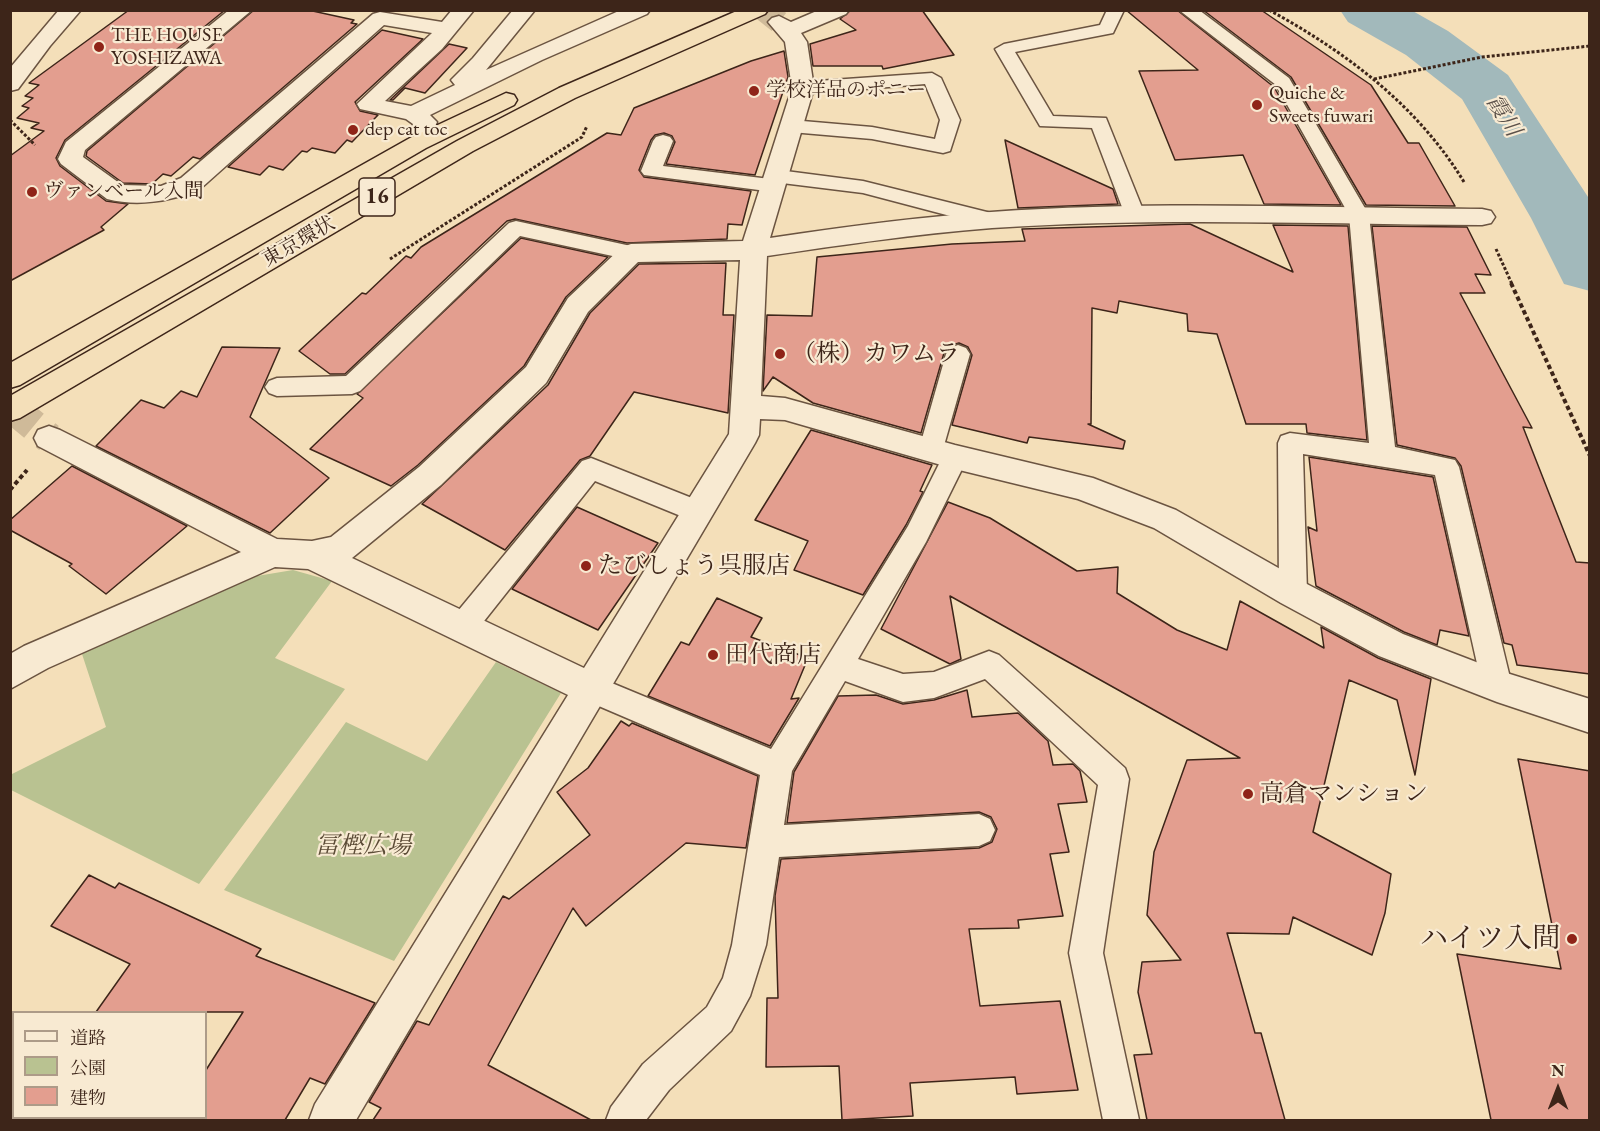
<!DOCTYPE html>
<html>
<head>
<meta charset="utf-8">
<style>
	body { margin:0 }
	#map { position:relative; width:1600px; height:1131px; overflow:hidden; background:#f4dfb9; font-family:"EB Garamond","Noto Serif JP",serif }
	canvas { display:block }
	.frame { position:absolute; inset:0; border:12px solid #3d2519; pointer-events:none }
	.legend { position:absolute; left:12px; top:1011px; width:195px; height:108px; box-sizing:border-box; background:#f8ead2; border:2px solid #ad9b88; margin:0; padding:8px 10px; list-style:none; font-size:18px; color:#3d2519 }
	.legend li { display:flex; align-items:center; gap:12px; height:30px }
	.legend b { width:30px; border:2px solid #ad9b88 }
	.north { position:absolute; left:1528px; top:1059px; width:60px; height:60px; -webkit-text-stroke:4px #f8ead2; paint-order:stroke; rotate:0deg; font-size:16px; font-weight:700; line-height:24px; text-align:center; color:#3d2519 }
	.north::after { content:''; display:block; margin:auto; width:21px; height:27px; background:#3d2519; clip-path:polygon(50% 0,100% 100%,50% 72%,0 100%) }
</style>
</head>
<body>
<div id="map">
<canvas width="1600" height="1131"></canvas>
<div class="frame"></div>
<ul class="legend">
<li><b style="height:8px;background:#f8ead2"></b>道路</li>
<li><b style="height:16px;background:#b9c291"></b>公園</li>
<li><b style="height:16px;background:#e39e8f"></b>建物</li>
</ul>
<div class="north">N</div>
</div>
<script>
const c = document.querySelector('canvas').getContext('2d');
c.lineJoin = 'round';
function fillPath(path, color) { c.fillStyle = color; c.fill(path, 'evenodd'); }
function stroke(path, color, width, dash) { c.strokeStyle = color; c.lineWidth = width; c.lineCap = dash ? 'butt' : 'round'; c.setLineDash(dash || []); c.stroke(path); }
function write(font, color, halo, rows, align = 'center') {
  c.font = font + ' "EB Garamond","Noto Serif JP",serif'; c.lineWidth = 4.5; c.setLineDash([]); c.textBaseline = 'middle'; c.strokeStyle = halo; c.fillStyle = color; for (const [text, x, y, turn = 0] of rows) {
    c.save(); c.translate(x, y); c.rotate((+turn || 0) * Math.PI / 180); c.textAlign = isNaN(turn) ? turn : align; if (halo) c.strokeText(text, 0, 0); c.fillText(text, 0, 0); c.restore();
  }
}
const green = new Path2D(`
	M293,570L332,581L275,658L345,689L199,884L11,790L10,775L106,727L81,651L251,577Z
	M496,662L561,693L394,961L224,890L346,722L427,761Z`);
const river = new Path2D(`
	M1340,10H1411L1448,31L1508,75L1590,200V291L1564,284L1531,218L1462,99L1406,55L1348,22Z`);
const building = new Path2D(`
	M129,10H225L65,140L56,158L60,166L106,201L128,204L101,227L104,230L10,281V156L44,131L31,128L39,123L17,118L29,108L22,106L33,98L25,96L39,85L29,83Z
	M254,10H308L354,20L351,23L357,24L200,159L193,157L171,176L163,174L152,184L123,183L86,156L87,151Z
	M851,10H922L954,55L883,69L882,66H813L810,44L856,30L840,19Z
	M1126,10H1177L1274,87L1341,205L1264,204L1243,155L1175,160L1139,71L1198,70Z
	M1203,10H1261L1371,85L1408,143H1419L1455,206L1366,205L1291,77Z
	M382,30L423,39L355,102L360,111L378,115L352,142L347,140L335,153L312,148L307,152L302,151L283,170L269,166L260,175L228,167Z
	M449,44L467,48L425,93L405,88L393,100H390Z
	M784,51L788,77L755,175L666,164L675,142L672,136L664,133L655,135L651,140L639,170L644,177L751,191L742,225L728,224L727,239L627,243L515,219L507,221L345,374H330L299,351L362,293L366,294L406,256L411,258L421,247L607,133L621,135L634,108L751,61Z
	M1005,140L1113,189L1118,204L1018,208Z
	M1190,224L1293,272L1273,225L1348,226L1367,440L1307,433L1306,424H1246L1217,334L1188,331L1187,314L1119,301L1117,313L1092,308L1091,424H1088L1125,441L1123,449L1029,437L1027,443L952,425L972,355L968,347L959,343L949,346L944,353L921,433L813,403L773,377L763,391L767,315L812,316L817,257L952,244L1025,241L1022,229Z
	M1372,226L1467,227L1491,275L1475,274L1485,293H1460L1532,428L1523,427L1576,562L1590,563V674L1517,665L1512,645L1504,643L1461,466L1455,458L1397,445Z
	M521,238L608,257L566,297L524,366L418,465L391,486L310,449L363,398L357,394Z
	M726,263L723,315H734L728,413L634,392L590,456L580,460L505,550L422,504L548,385L590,313L639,264Z
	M222,347L280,348L250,417L329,478L270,533L96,446L141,400L164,408L181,391L197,397Z
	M811,430L932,465L920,491L923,492L906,525L863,595L794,570L808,541L755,520Z
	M1309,457L1433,477L1469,636L1440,630L1437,645L1404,632L1316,586L1308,527L1317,531Z
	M72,466L187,526L106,594L69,566L72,564L10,530V520Z
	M948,502L990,518L1077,571L1118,567L1117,593L1177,630L1227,650L1240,601L1324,648L1321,627L1378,658L1431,679L1415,775L1397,700L1349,680L1313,832L1391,874L1385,913L1372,955L1293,917L1289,934L1227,933L1255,1033H1261L1285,1120H1147L1134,1055L1152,1054L1138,992L1142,962L1181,960L1147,915L1154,852L1187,760L1240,758L950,596L961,659L950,664L881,629Z
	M577,507L658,543L598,630L512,589Z
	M717,598L762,618L751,637L808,658L791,699L799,698L770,746L648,696L681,642L689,645Z
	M967,690L972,717L1018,713L1048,741L1053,765L1073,764L1080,771L1087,802L1058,804L1069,852L1050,854L1063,916L1018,920L1019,928L969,929L980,1006L1060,1001L1078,1090L1017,1094L1015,1077L910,1083L913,1116L842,1120L839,1066L766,1067L767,998H778L775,896L781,859L979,848L992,842L997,829L991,817L979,812L787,823L794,772L838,696L876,695L903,704L934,700Z
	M621,721L629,726L632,723L758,776L746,848L686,843L586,926L573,908L488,1065L591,1120H373L381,1108L369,1102L417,1021L429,1025L503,896L509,899L590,835L557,792L588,768Z
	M1518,759L1590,771V1120H1491L1457,954L1561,969Z
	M89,875L115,888L119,883L261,949L256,956L375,1003L325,1084L310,1078L285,1120H206V1070L243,1012H96L130,964L51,926Z`);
const minorTunnelFar1 = new Path2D(`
	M764,10L779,22`);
const minorTunnel = new Path2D(`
	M10,406L49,438`);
const pathFar1 = new Path2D(`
	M1269,10C1346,52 1418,106 1464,182
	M1374,79L1482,57L1590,46
	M10,120L35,145
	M1496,249L1512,284
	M390,259L582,137L587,126`);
const path = new Path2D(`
	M1511,283L1590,456
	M10,490L27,470`);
const service = new Path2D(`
	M1107,10H1124L1113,33L1015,52L1053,116L1106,118L1145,215L1142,220H1128L1125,215L1092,128L1040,126L995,49L1004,44L1100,25Z
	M1179,10H1199L1289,78L1369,215L1395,447L1455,460L1459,467L1512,686L1507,696L1497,699L1487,696L1482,686L1435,475L1303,454L1307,593L1303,601L1293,605L1283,601L1279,593L1278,443L1281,436L1290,433L1369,443L1349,215L1276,85Z
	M932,73L941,78L960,120L950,151L943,153L872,139L791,132L781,126L791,120L872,127L935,139L940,120L925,84L803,94L794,88L803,82Z
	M663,135L670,137L673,141L663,166L770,179L768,176L771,171L778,170L863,181L999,215L1002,220L999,225L992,227L863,193L782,183L784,186L781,191L774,192L644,175L641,171L653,141L656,137Z
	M516,221L631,246L639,248L642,253L639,258L631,260L520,236L360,391L352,394L277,396L269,393L265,387L269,381L277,378L346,376L509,223Z
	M958,345L966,348L970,354L943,449L940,456L931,459L922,456L919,449L946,354L950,348Z
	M955,447L964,450L968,457L926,542L858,659L903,674L934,672L989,651L999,655L1125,768L1129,779L1103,953L1139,1120H1103L1069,953L1098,785L985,679L934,698L903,702L845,681L792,771L784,825L979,814L990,819L995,830L990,841L979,846L779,857L766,945L750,996L731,1031L669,1090L646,1120H606L611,1107L643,1064L707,1007L723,978L732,945L760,775L580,698L575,688L580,678L590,674L771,749L908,526L946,450Z
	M591,458L707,504L711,512L707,520L698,523L595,481L473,635L463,639L453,635L449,626L453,617L582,461Z`);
const minor = new Path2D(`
	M59,10H81L50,46L18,89L10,91V68Z
	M229,10H252L85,150L83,157L122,185L161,186L181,178L373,14L380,12L442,22L452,10H474L442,49L385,101L411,106L455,85L451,80L473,58L513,10H535L486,70L621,10H650L647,14L542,60L430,115L437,122L431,135H415L411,130L413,124L406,119L360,109L357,104L432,33L384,25L199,190C169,201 139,207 107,199L61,164L58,159L66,142Z
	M819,10H849L846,14L801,33L807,42L814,88L770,238C843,227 917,217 991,212C1154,200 1319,208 1482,209L1491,211L1495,217L1491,223L1482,225C1319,224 1155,217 992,228C916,234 841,245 767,256L761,396L785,398L955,445L1093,478L1176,510L1305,583L1403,634L1497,670L1590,699V733L1497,702L1379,656L1281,603L1154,528L1078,499L955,469L785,420L760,419L759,435L755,443L356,1120H309L315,1104L568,695L308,569L275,567L48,668L10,689V654L24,646L241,552L38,446L34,438L38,430L49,426L60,430L277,539L312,541L331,537L419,467L526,367L568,298L622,247L631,244L743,241L792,88L785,42L768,22L772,18L779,16L791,22ZM740,260L729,434L584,668L352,558L441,485L546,383L588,312L638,262Z`);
const trunk = new Path2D(`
	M739,10H768L765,14L575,98L473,151L20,418L10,421V396L457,141L559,88Z
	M506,93L514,95L517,100L514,105L426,148L20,385L10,388V363L410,138Z`);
const markers = [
	[99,47,6,"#8f2418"],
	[754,91,6,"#8f2418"],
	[1257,105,6,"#8f2418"],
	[353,130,6,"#8f2418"],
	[32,192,6,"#8f2418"],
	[780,354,6,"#8f2418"],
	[586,566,6,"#8f2418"],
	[713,655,6,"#8f2418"],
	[1248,794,6,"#8f2418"],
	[1572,939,6,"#8f2418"]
];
const farPoinames = [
	["THE HOUSE",111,36],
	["YOSHIZAWA",111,59],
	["学校洋品のポニー",766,91],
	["Quiche &",1269,94],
	["Sweets fuwari",1269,117],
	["dep cat toc",365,130],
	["ヴァンベール入間",44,192]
];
const farStreetnames = [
	["東京環状",299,242,-30]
];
const farWaternames = [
	["霞川",1503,116,58]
];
const shields = [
	[377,197,36]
];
const shieldNames = [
	["16",377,197]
];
const poiNames = [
	["（株）カワムラ",792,354],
	["たびしょう呉服店",598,566],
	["田代商店",725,655],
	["高倉マンション",1260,794]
];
const parkNames = [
	["冨樫広場",363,846]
];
const nearPoinames = [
	["ハイツ入間",1560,939]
];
fillPath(green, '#b9c291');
fillPath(river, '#a2b9bb');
fillPath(building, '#e39e8f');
stroke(building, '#3d2519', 1.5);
stroke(minorTunnelFar1, '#cfba99', 23, [23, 12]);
stroke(minorTunnel, '#cfba99', 31, [31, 15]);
stroke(service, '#6b5441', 3);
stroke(minor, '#6b5441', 3);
stroke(trunk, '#3d2519', 3);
stroke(pathFar1, '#3d2519', 3, [3, 2]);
stroke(path, '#3d2519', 4, [4.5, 3]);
fillPath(service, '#f8ead2');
fillPath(minor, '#f8ead2');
fillPath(trunk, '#f4dfb9');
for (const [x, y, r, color] of markers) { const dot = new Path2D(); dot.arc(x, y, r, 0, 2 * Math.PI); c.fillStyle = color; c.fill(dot); stroke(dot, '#f8ead2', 2); }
write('20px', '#3d2519', '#f8ead2', farPoinames, 'left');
write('20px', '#3d2519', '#f8ead2', farStreetnames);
write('italic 22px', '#5b514a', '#f8ead2', farWaternames);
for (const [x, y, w] of shields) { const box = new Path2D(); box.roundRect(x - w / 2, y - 19, w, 38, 4.5); c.fillStyle = '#f8ead2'; c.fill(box); stroke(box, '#3d2519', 1.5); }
write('bold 22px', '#3d2519', null, shieldNames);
write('24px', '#3d2519', '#f8ead2', poiNames, 'left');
write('italic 24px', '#5c4c37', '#f8ead2', parkNames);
write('28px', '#3d2519', '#f8ead2', nearPoinames, 'right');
</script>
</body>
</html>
